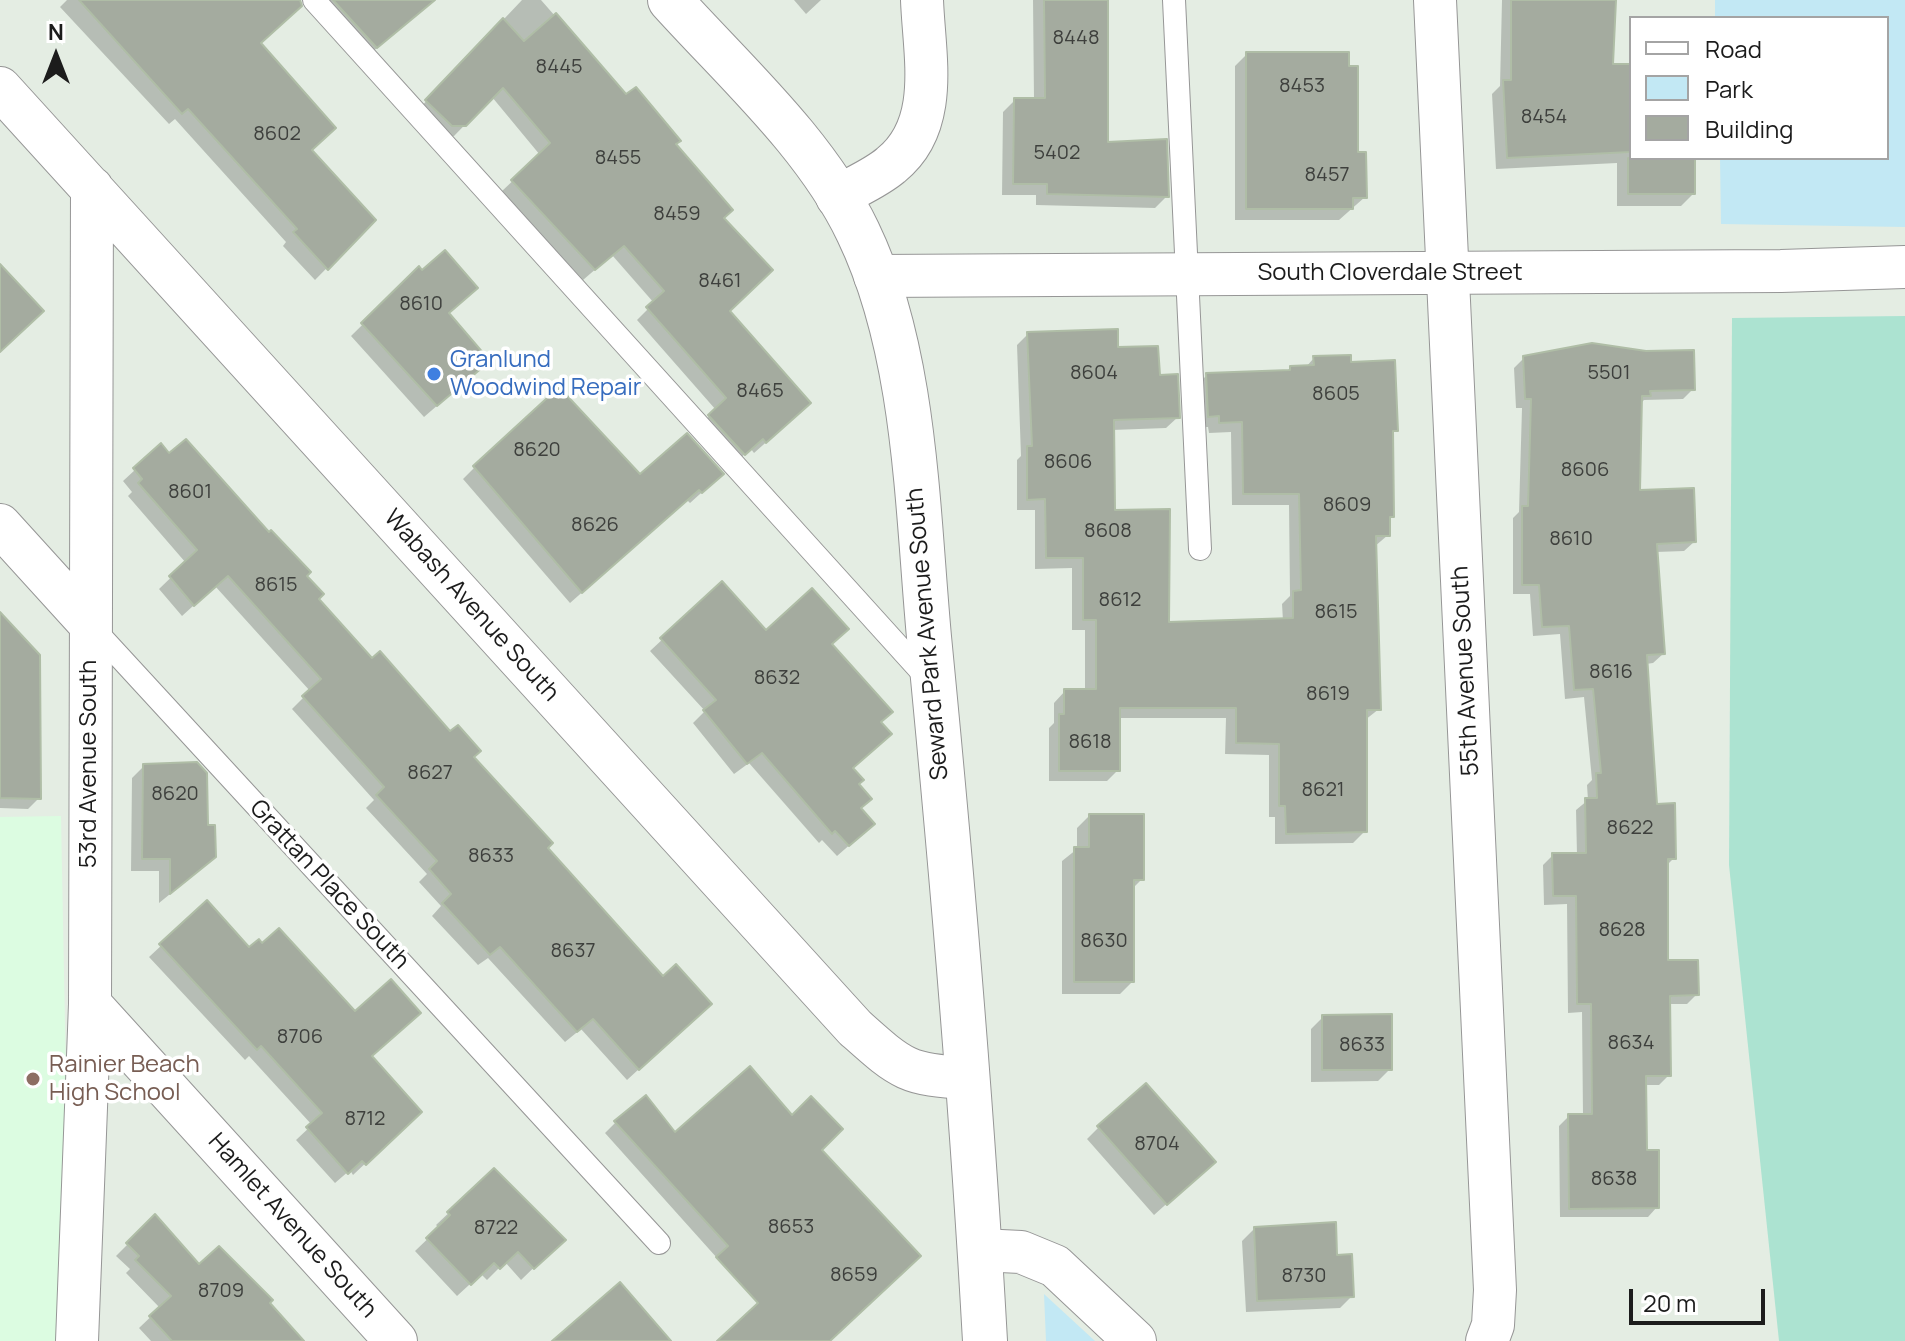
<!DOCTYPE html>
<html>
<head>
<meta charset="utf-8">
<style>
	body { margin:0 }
	#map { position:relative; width:1905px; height:1341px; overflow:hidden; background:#e4ede3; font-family:Manrope,sans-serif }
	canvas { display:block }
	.legend { position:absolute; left:1629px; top:16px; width:260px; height:144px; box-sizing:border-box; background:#fff; border:2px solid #a4a4a4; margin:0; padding:10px 14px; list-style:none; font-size:24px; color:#1c1c1c }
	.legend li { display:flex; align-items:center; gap:16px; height:40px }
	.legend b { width:40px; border:2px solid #a4a4a4 }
	.north { position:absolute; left:16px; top:16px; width:80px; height:80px; -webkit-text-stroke:6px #fff; paint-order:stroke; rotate:0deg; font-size:22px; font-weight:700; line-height:32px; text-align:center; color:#1c1c1c }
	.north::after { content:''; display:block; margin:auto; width:28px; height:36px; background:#1c1c1c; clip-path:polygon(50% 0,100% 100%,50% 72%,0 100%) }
	.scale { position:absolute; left:1629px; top:1289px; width:136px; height:36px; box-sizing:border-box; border:4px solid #1c1c1c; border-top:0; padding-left:10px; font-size:24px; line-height:28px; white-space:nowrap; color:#1c1c1c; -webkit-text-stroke:6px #fff; paint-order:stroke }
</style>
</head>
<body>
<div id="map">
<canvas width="1905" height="1341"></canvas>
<ul class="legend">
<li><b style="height:10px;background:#fff"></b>Road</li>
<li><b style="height:22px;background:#c2e8f4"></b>Park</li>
<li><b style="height:22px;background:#a4ab9f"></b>Building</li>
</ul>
<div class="north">N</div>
<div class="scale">20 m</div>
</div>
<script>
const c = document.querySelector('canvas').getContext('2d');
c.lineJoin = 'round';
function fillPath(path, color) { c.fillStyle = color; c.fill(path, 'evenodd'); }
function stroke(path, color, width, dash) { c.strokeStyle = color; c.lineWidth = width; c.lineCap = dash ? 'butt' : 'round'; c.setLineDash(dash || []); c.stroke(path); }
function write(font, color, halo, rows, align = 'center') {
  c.font = font + ' Manrope,sans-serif'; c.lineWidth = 7; c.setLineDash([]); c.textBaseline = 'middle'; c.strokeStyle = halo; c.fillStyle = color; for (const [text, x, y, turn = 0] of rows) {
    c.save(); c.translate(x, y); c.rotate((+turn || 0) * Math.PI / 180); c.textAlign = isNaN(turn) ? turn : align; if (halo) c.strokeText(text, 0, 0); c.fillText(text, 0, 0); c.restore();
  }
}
const education = new Path2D(`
	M61,816L71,1341H0V817Z`);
const grass = new Path2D(`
	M1905,316V1341H1779L1729,865L1732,318Z`);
const park = new Path2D(`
	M1715,0H1905V227L1721,224L1720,158H1887V18H1715Z
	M1044,1294L1095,1341H1046Z`);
const shadow = new Path2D(`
	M67,0H299L258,44L310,150L374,220L315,280L283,246L286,242L175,119L169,124L60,7Z
	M306,0H434L364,59Z
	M522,0H541L626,97L674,145L722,218L727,311L798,414L754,453L751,449L733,464L698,427L716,410L637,320L654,303L612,255L583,280L501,192L540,155L492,97L454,136H441L416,112Z
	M794,0H821L806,14Z
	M1033,0H1106V144L1167,196L1155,208L1036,205V195H1002L1003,112L1015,100H1034Z
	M1502,0H1614L1611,66H1631V158H1693V194L1681,206H1617V163L1496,169L1492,94L1500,86Z
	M1247,54L1365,197L1339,220H1235V66Z
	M419,269L447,314L476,372L424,417L351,336Z
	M1028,334L1116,349L1158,377L1178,417L1166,428L1112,430L1113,512L1167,625L1283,621L1282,604L1290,596L1289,505H1232L1231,432L1209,433L1208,427H1197L1195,387L1207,375L1286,372L1290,368H1305L1314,358L1349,364L1396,430L1391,435L1392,516L1388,521V535L1374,547L1379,709L1365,720V831L1353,843L1275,844V817H1269V755L1225,754L1226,718H1118V770L1107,781H1049V728L1054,723V703L1065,691H1085V630H1072V568L1035,569V510H1017V460L1021,456L1017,345Z
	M1524,358L1693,389L1683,399L1644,400L1640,404L1638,492L1694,542L1684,551L1656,552L1663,654L1653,663L1646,664L1655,806L1674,858L1666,866V962L1697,994L1687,1004H1668L1669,1075L1659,1085H1644L1645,1152L1657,1207L1648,1217H1560L1559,1126L1569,1116H1583L1582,1012L1568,1013L1567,904L1544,905L1543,865L1553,855H1577L1576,810L1588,800L1587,785L1592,780L1584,697L1565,699L1560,634L1533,636L1530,594H1513V518L1519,512L1522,408H1516L1514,368Z
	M161,446L304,576L316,599L372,661L472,757L546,848L698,1015L627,1080L581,1029L565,1042L488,958L478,965L432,916L441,906L419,882L427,874L366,808L374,800L292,709L310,691L215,586L182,616L159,589L186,563L128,496L132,492L123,481Z
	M474,468L639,477L710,485L690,503L687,500L570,603L463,479Z
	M722,584L766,633L830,645L879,723L851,769L856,784L861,835L837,856L822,840L819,843L749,763L734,774L693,723L705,711L650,651Z
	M0,615L39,798L28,809L0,808Z
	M144,766L201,869L159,903V871H131L132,778Z
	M1089,816L1142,879L1132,889V982L1120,994H1062V861L1077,849V828Z
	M207,903L249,950L354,1014L370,1057L408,1123L353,1175L350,1170L335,1183L296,1140L312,1125L249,1056L245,1060L149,957Z
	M1323,1017L1390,1069L1378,1081L1311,1082V1029Z
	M792,1118L819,1150L828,1341H811L726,1268L605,1133L616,1122L675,1135Z
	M1099,1127L1201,1173L1154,1215L1087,1139Z
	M494,1170L551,1251L521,1280L505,1262L487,1280L481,1274L457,1296L415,1251L439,1228L436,1225Z
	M155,1217L199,1266L245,1272L302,1341H151L139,1328L160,1308L126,1273L130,1269L116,1256Z
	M1254,1229L1352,1296L1340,1308L1246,1312L1242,1241Z`);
const building = new Path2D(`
	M79,0H300L302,6L261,43L336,128L312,150L376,220L328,270L293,232L297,229L188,109L182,114Z
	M333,0H435L377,48Z
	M1044,0H1108V142L1167,139L1169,197L1047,194V184H1013L1014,98H1045Z
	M1511,0H1616L1613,64H1631V152L1507,158L1503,80H1511Z
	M556,13L626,94L636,87L681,141L676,144L733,210L724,218L773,270L730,311L811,403L766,443L763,439L745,455L708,415L726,398L646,307L664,291L624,246L595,270L511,180L550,143L503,88L466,126H452L425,100L503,18L524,41Z
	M1246,52H1349V66H1358V152H1366L1367,198H1353V209H1246Z
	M1628,158H1695V194H1628Z
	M445,250L478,288L449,313L490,361L437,406L361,323L419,266L422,270Z
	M0,264L44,311L0,352Z
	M1118,329V347L1158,346L1160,375L1178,374L1180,418L1114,420L1115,510L1170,509L1169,622L1293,618V591L1301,590L1299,494H1243L1242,422L1219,423V416L1208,417L1206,373L1290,370V366L1314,365L1313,356L1351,355V362L1395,360L1398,431H1393L1394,517H1390V536H1376L1381,710H1367V832L1286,834L1285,806H1279V744L1236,743V708H1120V771H1059V714H1064V689H1096V620H1083V558H1046L1045,499L1027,500V446H1032L1027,332Z
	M1592,343L1646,351L1694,350L1695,390L1650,391L1651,396H1642L1640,490L1694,488L1696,542L1657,544L1665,654L1647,655L1657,804L1675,803L1676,859H1668V960H1698L1699,995L1670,996L1671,1076H1646L1647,1150H1659V1208L1569,1209L1568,1114H1592L1591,1004H1577L1576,896H1553L1552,853H1586L1585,798H1597L1596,773H1601L1593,689L1574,690L1569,626L1542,627L1539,585H1522V506H1528L1531,399H1525L1523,356Z
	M559,387L640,474L687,433L724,474L702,493L699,490L582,593L473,466Z
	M186,439L269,532L271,530L311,572L307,576L324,594L319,599L372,658L380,651L450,731L458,725L481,751L474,757L553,843L548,848L663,976L676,964L712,1004L639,1070L593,1019L577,1032L500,947L490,955L442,903L451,894L429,869L437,861L376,795L384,787L302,696L321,679L228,576L194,606L169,576L197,550L138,483L142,479L133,468L161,443L169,453Z
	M722,581L766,630L812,588L849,629L832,644L893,712L881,722L892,734L853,768L864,780L859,784L872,799L861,808L875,824L849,846L835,831L832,834L762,753L747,764L703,710L716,700L660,638Z
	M0,612L40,655L41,799L0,798Z
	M197,762L207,773L208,825H215L216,857L170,894V859H142L143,764Z
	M1089,814H1144V880H1134V982H1074V847H1089Z
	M207,900L249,947L259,939L262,943L279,928L355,1011L391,979L421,1013L372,1056L422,1112L366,1165L362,1161L348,1174L306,1127L322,1113L261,1046L257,1050L159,944Z
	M1392,1014V1070H1322V1015Z
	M750,1066L792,1115L811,1096L843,1129L822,1150L921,1256L830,1341H717L758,1303L716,1257L728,1246L614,1121L646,1095L675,1132Z
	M1146,1083L1216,1162L1167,1205L1097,1126Z
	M494,1168L566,1240L534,1269L518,1252L500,1269L494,1263L471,1285L426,1238L450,1215L447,1212Z
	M155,1214L199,1264L219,1246L273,1300L270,1303L304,1341H172L149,1316L171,1296L135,1260L139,1256L126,1243Z
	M1336,1222L1337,1255L1352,1254L1354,1297L1257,1301L1254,1227Z
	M620,1282L671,1341H552Z`);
const service = new Path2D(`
	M314,0L928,679
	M1174,0L1200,549
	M92,627L659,1243`);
const minor = new Path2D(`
	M1435,0L1495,1290L1493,1325L1487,1341
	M0,88L855,1028C901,1069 906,1075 968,1078
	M837,197C854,187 876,178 891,165C941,125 924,55 922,0
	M875,276L1781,271L1905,267
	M0,525L89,623
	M90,1004L396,1341
	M980,1250L1021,1252L1055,1266L1135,1341
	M77,1341L90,1004L92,188`);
const tertiary = new Path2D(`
	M670,0C735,72 816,144 858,232C916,352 917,507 929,637C952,872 972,1106 985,1341`);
const markers = [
	[434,374,8,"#3f7fe0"],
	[33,1079,8,"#8d6e63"]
];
const numberNames = [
	["8448",1076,38],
	["8445",559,67],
	["8453",1302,86],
	["8454",1544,117],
	["8602",277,134],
	["5402",1057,153],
	["8455",618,158],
	["8457",1327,175],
	["8459",677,214],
	["8461",720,281],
	["8610",421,304],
	["8604",1094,373],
	["5501",1609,373],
	["8465",760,391],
	["8605",1336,394],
	["8620",537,450],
	["8606",1068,462],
	["8606",1585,470],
	["8601",190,492],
	["8609",1347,505],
	["8626",595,525],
	["8608",1108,531],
	["8610",1571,539],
	["8615",276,585],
	["8612",1120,600],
	["8615",1336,612],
	["8616",1611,672],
	["8632",777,678],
	["8619",1328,694],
	["8618",1090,742],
	["8627",430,773],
	["8621",1323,790],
	["8620",175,794],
	["8622",1630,828],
	["8633",491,856],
	["8628",1622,930],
	["8630",1104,941],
	["8637",573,951],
	["8706",300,1037],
	["8634",1631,1043],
	["8633",1362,1045],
	["8712",365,1119],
	["8704",1157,1144],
	["8638",1614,1179],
	["8653",791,1227],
	["8722",496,1228],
	["8659",854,1275],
	["8730",1304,1276],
	["8709",221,1291]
];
const streetNames = [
	["South Cloverdale Street",1390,273],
	["Wabash Avenue South",471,606,48],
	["Seward Park Avenue South",928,634,-95],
	["55th Avenue South",1466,671,-93],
	["53rd Avenue South",89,764,-90],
	["Grattan Place South",329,885,47],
	["Hamlet Avenue South",292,1226,48]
];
const shopNames = [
	["Granlund",450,360],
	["Woodwind Repair",450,388]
];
const educationNames = [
	["Rainier Beach",49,1065],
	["High School",49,1093]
];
fillPath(education, '#dcfce1');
fillPath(grass, '#ace3d1');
fillPath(park, '#c2e8f4');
fillPath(shadow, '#0003');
fillPath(building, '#a4ab9f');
stroke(building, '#afbda6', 2);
stroke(service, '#969696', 24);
stroke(minor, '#969696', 44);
stroke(tertiary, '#969696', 46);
stroke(service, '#fff', 22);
stroke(minor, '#fff', 42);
stroke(tertiary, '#fff', 44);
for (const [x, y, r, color] of markers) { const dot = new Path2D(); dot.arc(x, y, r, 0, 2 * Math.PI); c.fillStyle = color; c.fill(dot); stroke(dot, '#fff', 3); }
write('20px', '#3e403d', null, numberNames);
write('24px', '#1c1c1c', '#fff', streetNames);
write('24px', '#366cbe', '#fff', shopNames, 'left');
write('24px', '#785e54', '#fff', educationNames, 'left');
</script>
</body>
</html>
